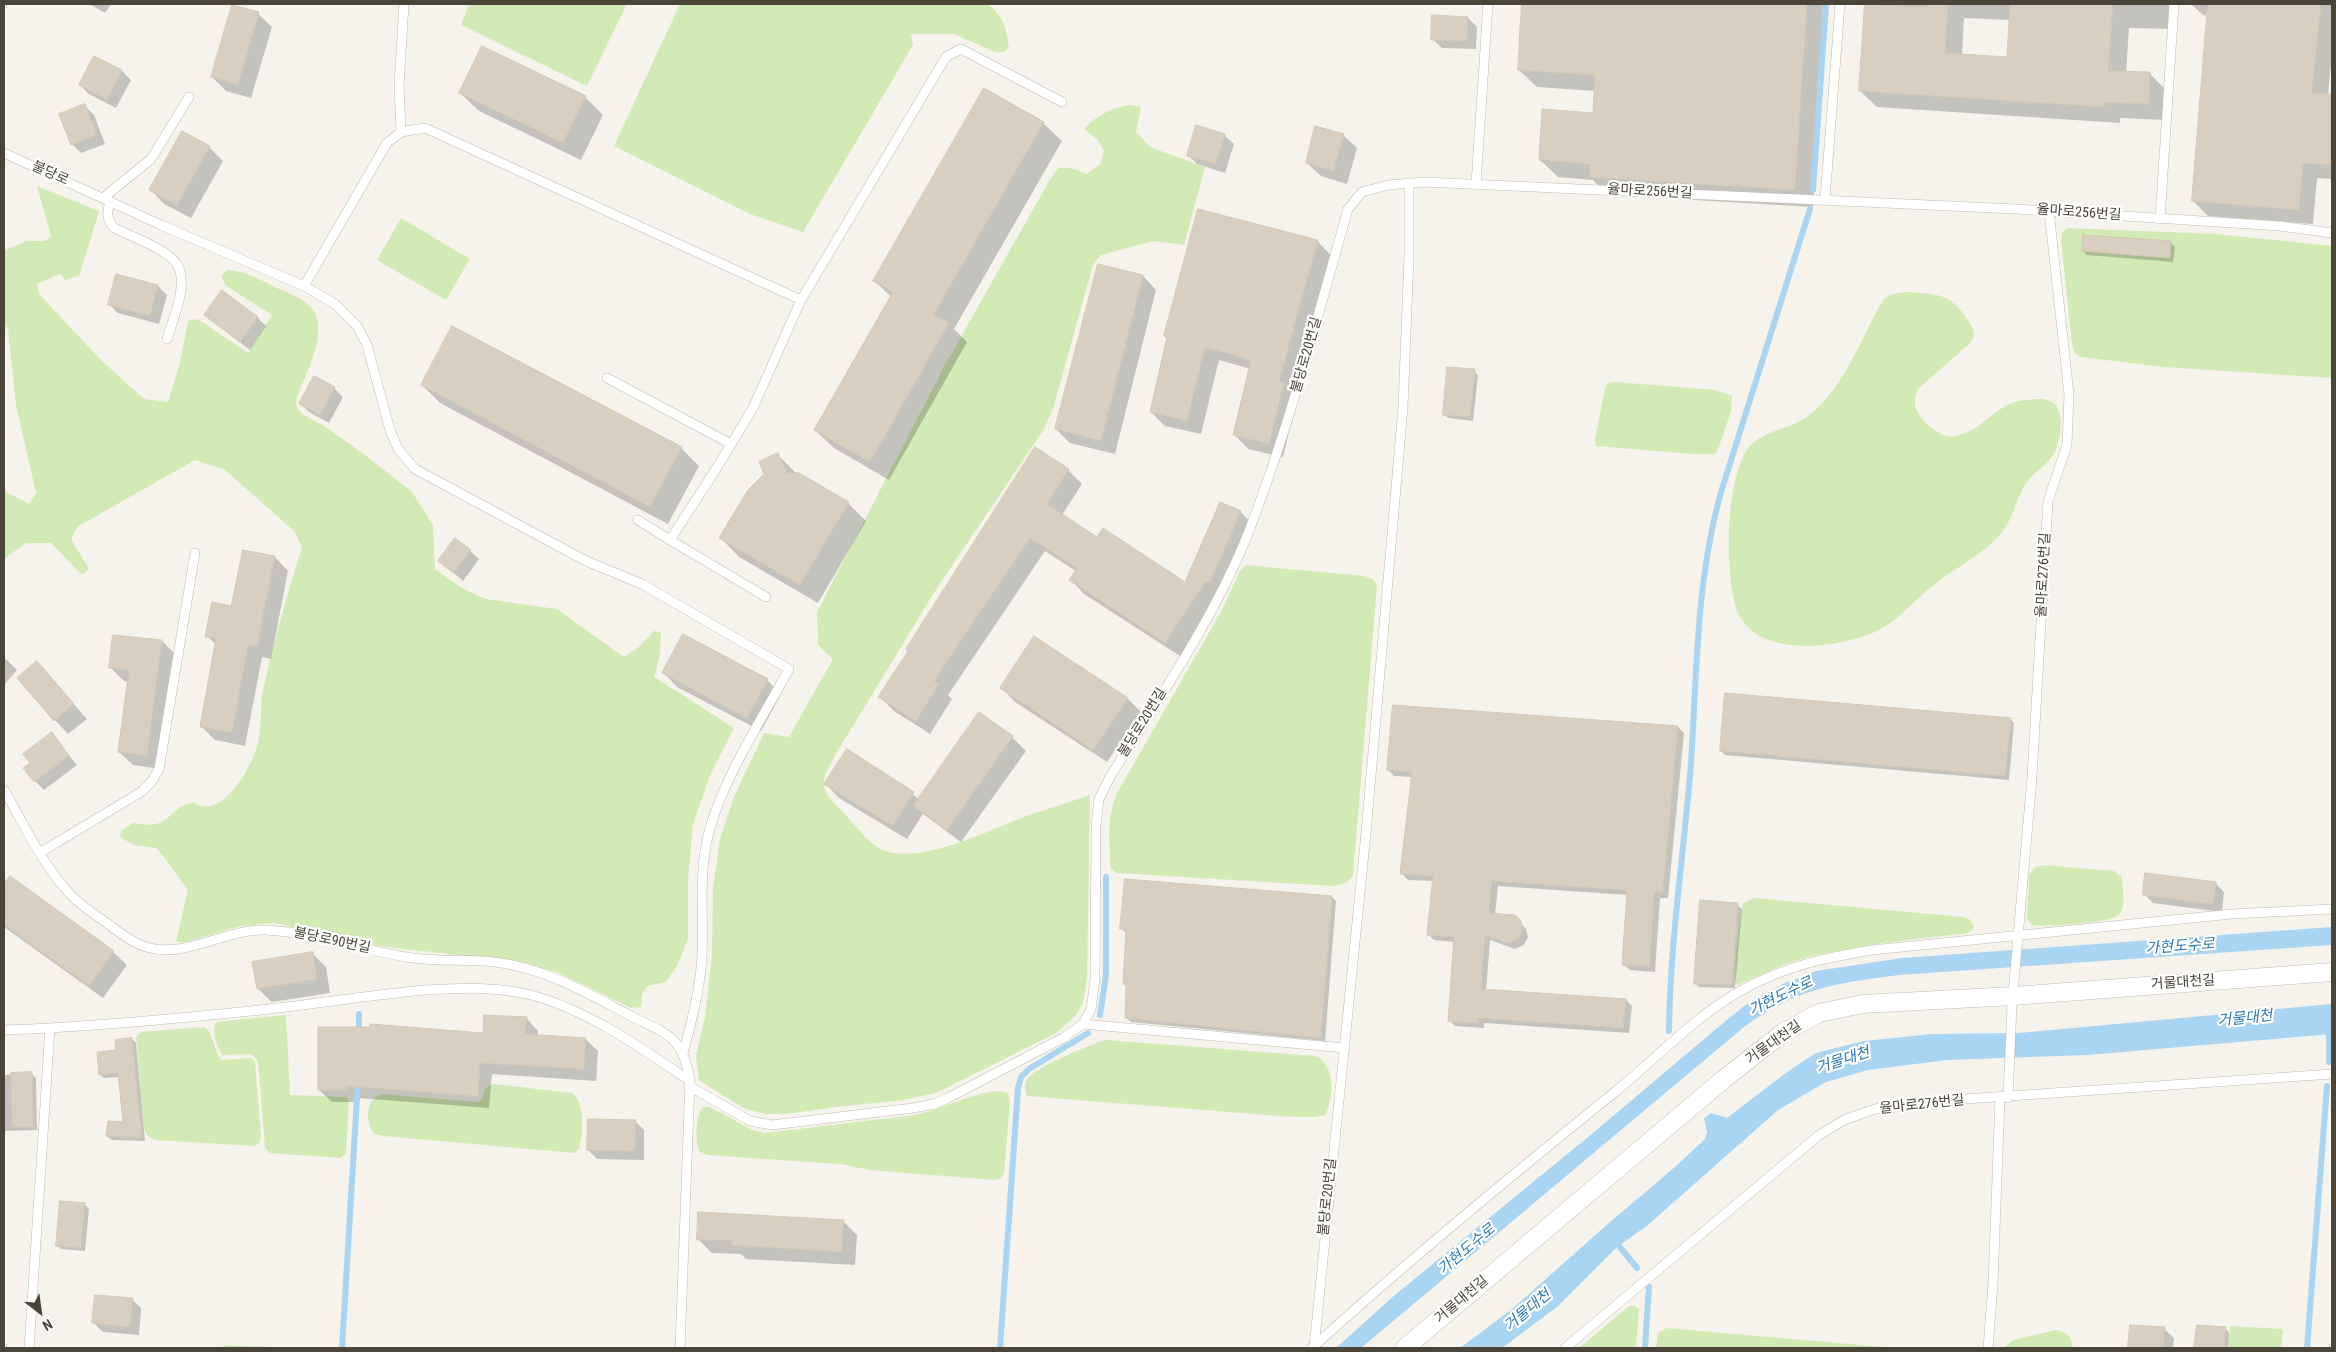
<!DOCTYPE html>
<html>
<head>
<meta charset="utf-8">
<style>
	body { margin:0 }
	#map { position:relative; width:2336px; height:1352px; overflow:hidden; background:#f6f3ec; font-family:"Roboto Condensed",sans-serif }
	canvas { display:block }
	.frame { position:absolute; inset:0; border:5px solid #4b4439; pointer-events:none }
	.north { position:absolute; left:15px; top:1287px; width:50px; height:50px; -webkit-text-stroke:4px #fff; paint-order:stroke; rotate:150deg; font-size:14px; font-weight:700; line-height:20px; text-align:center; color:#4b4439 }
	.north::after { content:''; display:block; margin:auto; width:18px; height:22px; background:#4b4439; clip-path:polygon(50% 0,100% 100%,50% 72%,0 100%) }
</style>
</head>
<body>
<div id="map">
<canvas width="2336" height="1352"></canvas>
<div class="frame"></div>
<div class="north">N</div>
</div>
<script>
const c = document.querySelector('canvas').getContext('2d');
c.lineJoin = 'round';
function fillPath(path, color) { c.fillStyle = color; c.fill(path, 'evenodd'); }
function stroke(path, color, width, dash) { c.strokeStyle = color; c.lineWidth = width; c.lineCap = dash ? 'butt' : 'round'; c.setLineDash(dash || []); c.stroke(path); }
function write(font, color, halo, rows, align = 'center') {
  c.font = font + ' "Roboto Condensed","Noto Sans KR",sans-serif'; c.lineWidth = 4.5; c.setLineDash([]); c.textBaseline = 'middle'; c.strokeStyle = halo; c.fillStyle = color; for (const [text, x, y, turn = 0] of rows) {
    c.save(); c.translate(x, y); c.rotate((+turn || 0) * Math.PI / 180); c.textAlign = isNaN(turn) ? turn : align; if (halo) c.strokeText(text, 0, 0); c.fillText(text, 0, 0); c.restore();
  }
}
const green = new Path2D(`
	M469,4H627L587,86L461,25Z
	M680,4H986C1003,13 1006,28 1009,47L1004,52H995L954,34H911L913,45L803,232L750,214L614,146Z
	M1130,105L1141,107L1136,132L1150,147L1205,167L1184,245L1153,241L1101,255L1093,265L1053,409L1044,429L937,588L837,752C819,785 817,786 844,813C853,823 868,842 879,848C916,869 995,827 1032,814C1051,808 1070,802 1090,795L1087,978L1083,1003L1076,1015L1056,1033L936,1093L903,1100L836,1107L787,1114H765L743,1108L699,1080L696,1057L705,1017L712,954L713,889L720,839L733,799L764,733L789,737L833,659L818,645L817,612L945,365L1048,183L1058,168H1071L1087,174L1100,164L1104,151L1097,139L1084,129C1097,115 1111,108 1130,105Z
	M37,186L99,211L79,276L65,280L60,274L37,284L39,294L100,359L144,399L168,402L180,363L188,321L198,319L248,353L272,315L226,286L221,276L227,270C246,271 261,280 277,288C289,293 305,299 313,310C329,330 305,376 297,397L296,405L302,414L324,426L361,452L412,492L433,525L435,569L462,588L486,599L557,609L624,657L638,648L654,631L661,632L660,654L654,677L734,728L711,773L693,824L688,879V939L677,966L666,982L647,986L642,995L641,1007L631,1008L559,973L523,962L385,947L275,923L240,926L186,942H176L188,890L157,848L134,845L120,837L122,830L133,823C174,831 163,810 193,802C220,822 249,771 256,750C263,731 259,709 263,690C274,641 287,594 302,547L294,531L225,470L195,460L77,527L71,539L89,569L82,575L51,543H26L4,559V491L29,504L36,493L16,405L8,329L4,324V251L26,241H45L51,236Z
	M401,218L470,259L446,300L377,260Z
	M2067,228L2216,234L2332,246V378L2164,367L2081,357L2075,353L2072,344L2061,241L2062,233Z
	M1906,292C1919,293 1933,293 1946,298C1955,302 1978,327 1973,339C1972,341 1970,343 1968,345L1918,389C1912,403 1915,410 1924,421C1932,429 1943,439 1955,436C1977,433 1992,411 2012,403C2019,400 2029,400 2037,399C2046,399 2054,400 2058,409C2063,420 2060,438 2056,449C2050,465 2035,470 2026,483C2015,500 2013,522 1998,537C1981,555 1956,568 1936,583C1916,598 1899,620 1877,631C1842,647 1767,658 1742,620C1733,607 1731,586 1730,571C1727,536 1729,487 1744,455C1756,430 1788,431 1808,416C1845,388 1860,339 1883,300L1892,294Z
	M1615,382L1715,390L1732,396L1731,412L1718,449L1715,454H1694L1596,446L1595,440L1605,388L1608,383Z
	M1246,565L1364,576L1373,579L1377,585L1353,876L1346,883L1333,886L1117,873L1111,869C1109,843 1107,819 1116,795L1222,610L1240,571Z
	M2044,865L2114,871L2121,876C2123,886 2126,905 2120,914C2113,923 2045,927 2032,925L2027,919L2029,876L2034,868Z
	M1754,898L1963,917L1969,919L1974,926L1972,931L1967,933L1883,943L1810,956L1785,964L1737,985C1732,976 1740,916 1743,903Z
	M286,1015L290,1095L347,1097L349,1102L346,1153L341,1158L270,1153L265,1148L258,1061L251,1054L222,1055C216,1045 211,1032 216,1022Z
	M204,1027C215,1034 213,1050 221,1060L251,1058L255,1062L261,1135L260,1142L254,1146L155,1140L148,1136L144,1129L136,1037L141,1032Z
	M1106,1040L1315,1056C1336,1064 1334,1098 1325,1115L1315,1117H1292L1027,1096C1025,1091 1024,1083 1028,1078C1035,1068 1093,1043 1106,1040Z
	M494,1084L572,1093C586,1104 583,1132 579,1149L574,1153L384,1136L374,1134C365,1120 365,1100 382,1094L478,1102L483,1098C484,1090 485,1086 494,1084Z
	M996,1091L1007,1092L1010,1100L1004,1173L1000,1179L993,1180L871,1170L839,1164L707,1155L699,1151C696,1137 694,1119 703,1107H710L752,1130L765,1133L915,1115C943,1109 968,1094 996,1091Z
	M1629,1306H1635L1639,1309L1636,1348H1579Z
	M2230,1326L2283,1329L2281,1348H2228Z
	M1666,1328L1895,1348H1656L1658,1333Z
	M2056,1330C2068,1332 2071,1337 2073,1348H2004L2013,1340Z
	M225,1345L287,1348H222Z`);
const water = new Path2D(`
	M2332,927V945L1899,975C1836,983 1797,988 1744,1027L1361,1348H1336L1396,1294L1593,1133L1716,1029L1744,1006L1785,983L1816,971L1902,958Z
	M2332,1004V1034L2087,1055L1947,1060L1868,1070L1826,1082L1778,1110L1648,1225L1617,1247L1558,1306L1502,1348H1460L1511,1310L1602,1229L1675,1167L1705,1139L1707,1132L1704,1118L1711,1113L1727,1118L1787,1072L1816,1053L1864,1041L1932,1034L2019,1033Z`);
const shadow = new Path2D(`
	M89,4H111L105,13Z
	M1523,4H1823L1822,20L1824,23L1813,207L1608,195L1593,180L1558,177L1540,160L1594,114L1596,91L1537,87L1519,70Z
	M1865,4H2173L2172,29L2129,28L2126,73L2150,74L2167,91L2166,120L2120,118V123L1877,107L1860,91ZM1964,18L2010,20L2008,58L1962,55Z
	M2191,4H2332V53L2328,95H2332V179L2317,178L2313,224L2208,216L2193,201L2208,16L2203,15Z
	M258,14L272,27L251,98L226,91L212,77Z
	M1468,18L1477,27L1476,49L1442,48L1433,39Z
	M94,57L122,71L131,80L116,108L89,94L80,85Z
	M460,93L585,97L603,115L581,160L479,111Z
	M85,106L94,115L105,144L81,153L72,144Z
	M1043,123L1062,141L954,329L967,342L889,480L834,448L815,430L891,297L875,281Z
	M1224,135L1234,144L1225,173L1197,164L1188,155Z
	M1343,135L1357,148L1347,184L1321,176L1307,163Z
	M209,147L223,161L191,218L164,204L151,190Z
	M1317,241L1331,255L1283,457L1248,449L1235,435L1251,369L1219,360L1201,434L1165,426L1151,412L1168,338Z
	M2170,243L2175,247L2173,262L2087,255L2083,251Z
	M1143,276L1156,290L1115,454L1070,443L1056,429Z
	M158,286L167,295L159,324L118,313L109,304Z
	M205,315L257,317L266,326L250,350Z
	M1474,371L1478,375L1473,421L1448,418L1444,414Z
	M422,385L681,448L699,466L668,524L440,403Z
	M334,388L343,397L329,423L309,412L300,403Z
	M778,455L796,473L848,503L866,521L818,603L739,557L721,538Z
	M1068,470L1082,484L1062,515L1098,538L1186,584L1221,504L1241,512L1254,526L1220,594L1180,656L1084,594L1071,580L1076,571L1045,551L948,695L952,699L930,734L894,711L880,697Z
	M470,551L479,559L463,581L440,561Z
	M275,557L288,571L271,659L262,657L245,746L215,740L201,726L216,645L207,636Z
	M1035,637L1128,699L1141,712L1107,762L1015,702L1002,688Z
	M162,641L176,655L160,769L133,765L119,752L129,682L124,681L110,667Z
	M4,657L17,670L4,685Z
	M37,663L87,719L68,734L55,720Z
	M664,673L767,680L781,694L761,731L677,687Z
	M2010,719L2014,723L2009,780L1725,755L1721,751Z
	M1678,727L1684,733L1668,898H1660L1655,972L1630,970L1624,965L1628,895L1498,886L1495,915L1514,916L1526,929L1528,937L1524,945L1515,949L1490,940L1486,991L1626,1000L1632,1006L1629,1033L1484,1023V1028L1455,1026L1449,1020L1455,942L1434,940L1428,934L1433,881L1408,880L1402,874L1412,777L1394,776L1388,770Z
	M51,734L77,765L44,790L35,781L32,763Z
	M1012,737L1026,751L961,842L923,814L907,839L839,798L826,784L847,750L919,799Z
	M10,877L113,952L127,965L103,998L4,927V886Z
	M2215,883L2224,892L2222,912L2153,903L2144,894Z
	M1332,897L1336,901L1325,1041L1131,1022L1126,1018L1128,987L1124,984L1126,933L1122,929Z
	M1737,905L1742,909L1735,988L1699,987L1695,983Z
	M312,953L326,967L330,993L272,1002L258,989Z
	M526,1018L538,1031V1036L585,1039L598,1051L596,1081L492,1074L489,1108L358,1098V1102H332L319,1090Z
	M132,1039L136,1043L145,1141L112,1140L107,1136L124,1124L120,1077L104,1078L100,1074Z
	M31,1073L36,1078L37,1130L4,1131V1075Z
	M635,1121L644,1130V1160L597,1159L588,1150Z
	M85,1205L89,1209L85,1251L61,1249L57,1245Z
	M843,1221L857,1235L855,1265L746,1259L741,1254L712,1253L698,1239Z
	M132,1299L141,1308L139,1335L103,1332L94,1323Z
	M2131,1326L2164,1329L2174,1338L2173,1348H2130Z
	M2198,1326L2225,1328L2229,1333L2228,1348H2196Z`);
const stream = new Path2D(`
	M1813,190L1826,4
	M1100,1015L1106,975V877
	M2329,1026V1062
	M1669,1031C1670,941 1684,853 1691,763C1697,672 1696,578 1722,489L1810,209
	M359,1036V1014
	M1614,1240L1637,1268
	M342,1348L358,1081
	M1000,1348L1018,1088L1021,1077L1029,1069L1088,1033
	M1645,1348L1649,1287
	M2307,1348L2327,1086`);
const building = new Path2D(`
	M1522,4H1807L1795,190L1589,177L1590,164L1539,160L1542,109L1593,113L1595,75L1518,70Z
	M1865,4L1927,7V4H1948L1945,53L2007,57L2010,4H2113L2108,71L2150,72L2149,104L2104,102V107L1859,91Z
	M2208,4H2321L2312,93L2332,94V165L2303,163L2299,210L2192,201Z
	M232,5L259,12L238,85L211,77Z
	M1432,15L1468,17L1467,41L1431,40Z
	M482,46L586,96L563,143L459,93Z
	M94,56L122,70L107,100L79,85Z
	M984,88L1044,122L934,314L949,323L870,462L814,430L893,292L873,281Z
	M85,104L97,135L71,145L59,114Z
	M1196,125L1225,134L1216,164L1187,156Z
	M1315,126L1344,134L1334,171L1306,163Z
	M182,131L210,146L177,205L149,190Z
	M1198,209L1318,240L1279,381L1284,382L1269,444L1233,435L1251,360L1205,347L1187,421L1150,412L1167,337L1164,336Z
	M2083,235L2171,241L2170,258L2082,251Z
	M1098,264L1143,275L1101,441L1055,429Z
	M116,274L158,285L150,316L108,305Z
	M222,290L258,317L240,342L204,315Z
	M452,326L682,447L650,507L421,385Z
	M1447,367L1475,369L1470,417L1443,415Z
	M314,376L335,387L320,415L299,404Z
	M1035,447L1069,469L1047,504L1097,537L1103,528L1185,582L1220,502L1241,511L1210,583L1206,581L1165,643L1069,580L1077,568L1030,538L934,681L939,684L916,721L878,697L908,651L906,649Z
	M778,453L787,473H799L849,502L800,585L719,538L748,490L764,474L759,462Z
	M455,538L471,550L453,573L438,561Z
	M243,550L275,556L257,646L248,644L232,733L200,727L216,638L205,637L212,602L231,606Z
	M683,634L768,679L747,718L662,673Z
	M113,635L162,640L147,756L118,752L129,670L109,668Z
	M1034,636L1128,698L1093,750L1000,688Z
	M37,661L74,704L54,721L17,678Z
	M1725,693L2011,718L2005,776L1720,751Z
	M1393,705L1678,726L1663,893L1654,892L1650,966L1622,965L1627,890L1492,881L1489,913L1515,915L1521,921L1522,931L1518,939L1508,943L1485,935L1481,989L1626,999L1623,1028L1478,1018V1023L1448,1021L1454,937L1427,935L1433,876L1400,874L1412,772L1387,770Z
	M979,712L1013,736L947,830L913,806Z
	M52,732L69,756L34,782L23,768L30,763L23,754Z
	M847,749L914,792L893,826L824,784Z
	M2145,873L2216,882L2213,904L2143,895Z
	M10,876L114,951L89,986L4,925V884Z
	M1125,879L1332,896L1321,1038L1125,1018L1126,984H1123L1126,930L1120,929Z
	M1700,900L1738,903L1732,985L1694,984Z
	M313,952L317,979L257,989L252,962Z
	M484,1015L527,1017L525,1034L586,1038L584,1069L480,1063L478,1096L346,1086V1090H318V1027H370V1024L483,1033Z
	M132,1038L142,1138L106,1136L108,1121L123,1122L118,1073L99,1075L97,1052L116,1050L115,1040Z
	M32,1072L33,1127H12L11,1073Z
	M588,1119L636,1120L635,1151L587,1150Z
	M60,1201L85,1203L81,1248L56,1246Z
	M698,1212L844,1220L842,1252L731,1245L732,1240H697Z
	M95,1295L133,1298L130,1327L92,1323Z
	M2130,1325L2165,1327L2163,1348H2128Z
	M2197,1325L2226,1327L2224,1348H2194Z`);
const lane = new Path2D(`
	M401,132L399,85L404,4
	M4,153L161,225L304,286L335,304L357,326L367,345L390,430L398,449L415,469L586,561L642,584L789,669C763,717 723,779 709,832C698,873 704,915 702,956C700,990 692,1020 683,1053
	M1476,184L1488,4
	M103,198L151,159L189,97
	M1825,200L1840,4
	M110,201C107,213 106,218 114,228C130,236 170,250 178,266C188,286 173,319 167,339
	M2160,219L2174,4
	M304,286L387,143L401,132L425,128L801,300
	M607,378L731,444
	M638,520L670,540
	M766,597L670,540L716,469L753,408L801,300L946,57L961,49L1062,102
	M4,790C24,824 42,864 69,893C81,906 97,916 111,926C121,934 133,943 146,947C186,959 224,929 265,930C313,932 359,949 406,957C435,962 465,959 495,962C545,968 587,993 631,1016C645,1024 665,1030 676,1043C685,1054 688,1067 690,1081
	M41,852L141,792L152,781L159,769L195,553
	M1083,1024L1345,1048
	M4,1030C89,1027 175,1019 260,1010C315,1004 370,995 425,990C462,988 495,986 531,995C588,1010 641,1048 690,1081L680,1348
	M689,1086L750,1121L772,1125L913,1108L934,1104L948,1098L1063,1038L1083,1024L1091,1009L1095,980L1096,825L1099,799L1110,777C1157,701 1210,625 1245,541C1288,433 1316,321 1348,209L1362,192L1388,185L1424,182L2016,209L2280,226L2332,233
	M2008,1098L2012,1005L2032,777L2048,501L2067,445L2069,394L2049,211
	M29,1348L50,1028
	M1312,1348C1410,1259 1512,1175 1615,1092C1657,1058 1695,1016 1742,990C1786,966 1823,958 1872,950L2232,914L2332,909
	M1314,1348L1366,833L1403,407L1409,257V183
	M1565,1348L1818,1136L1844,1120L1875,1109L1921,1102L2332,1074
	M1988,1348L1993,1284L2000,1098`);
const street = new Path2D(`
	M1405,1348L1724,1079L1784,1032L1819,1013L1863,1004L2013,996L2332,972`);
const streetNames = [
	["불당로",50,174,24],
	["율마로256번길",1650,192,3],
	["율마로256번길",2079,213,4],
	["불당로20번길",1307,355,-74],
	["율마로276번길",2044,575,-87],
	["불당로20번길",1143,723,-58],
	["불당로90번길",332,941,12],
	["거물대천길",2183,983,-4],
	["거물대천길",1774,1043,-35],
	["율마로276번길",1922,1105,-6],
	["불당로20번길",1328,1197,-84],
	["거물대천길",1462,1300,-40]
];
const waterNames = [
	["가현도수로",2180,947,-4],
	["가현도수로",1781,997,-26],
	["거물대천",2245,1019,-6],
	["거물대천",1843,1061,-18],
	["가현도수로",1467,1250,-40],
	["거물대천",1528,1311,-40]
];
fillPath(green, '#d2eab5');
fillPath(water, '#a9d4f2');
fillPath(shadow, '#0003');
stroke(stream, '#a9d4f2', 6);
fillPath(building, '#d8cfc1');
stroke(building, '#d3c7b4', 1);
stroke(lane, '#c2bbae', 10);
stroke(street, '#c2bbae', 19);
stroke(lane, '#fff', 9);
stroke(street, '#fff', 18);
write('14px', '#4b4439', '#fff', streetNames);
write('italic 15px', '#2e7ab2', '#fff', waterNames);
</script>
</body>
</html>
